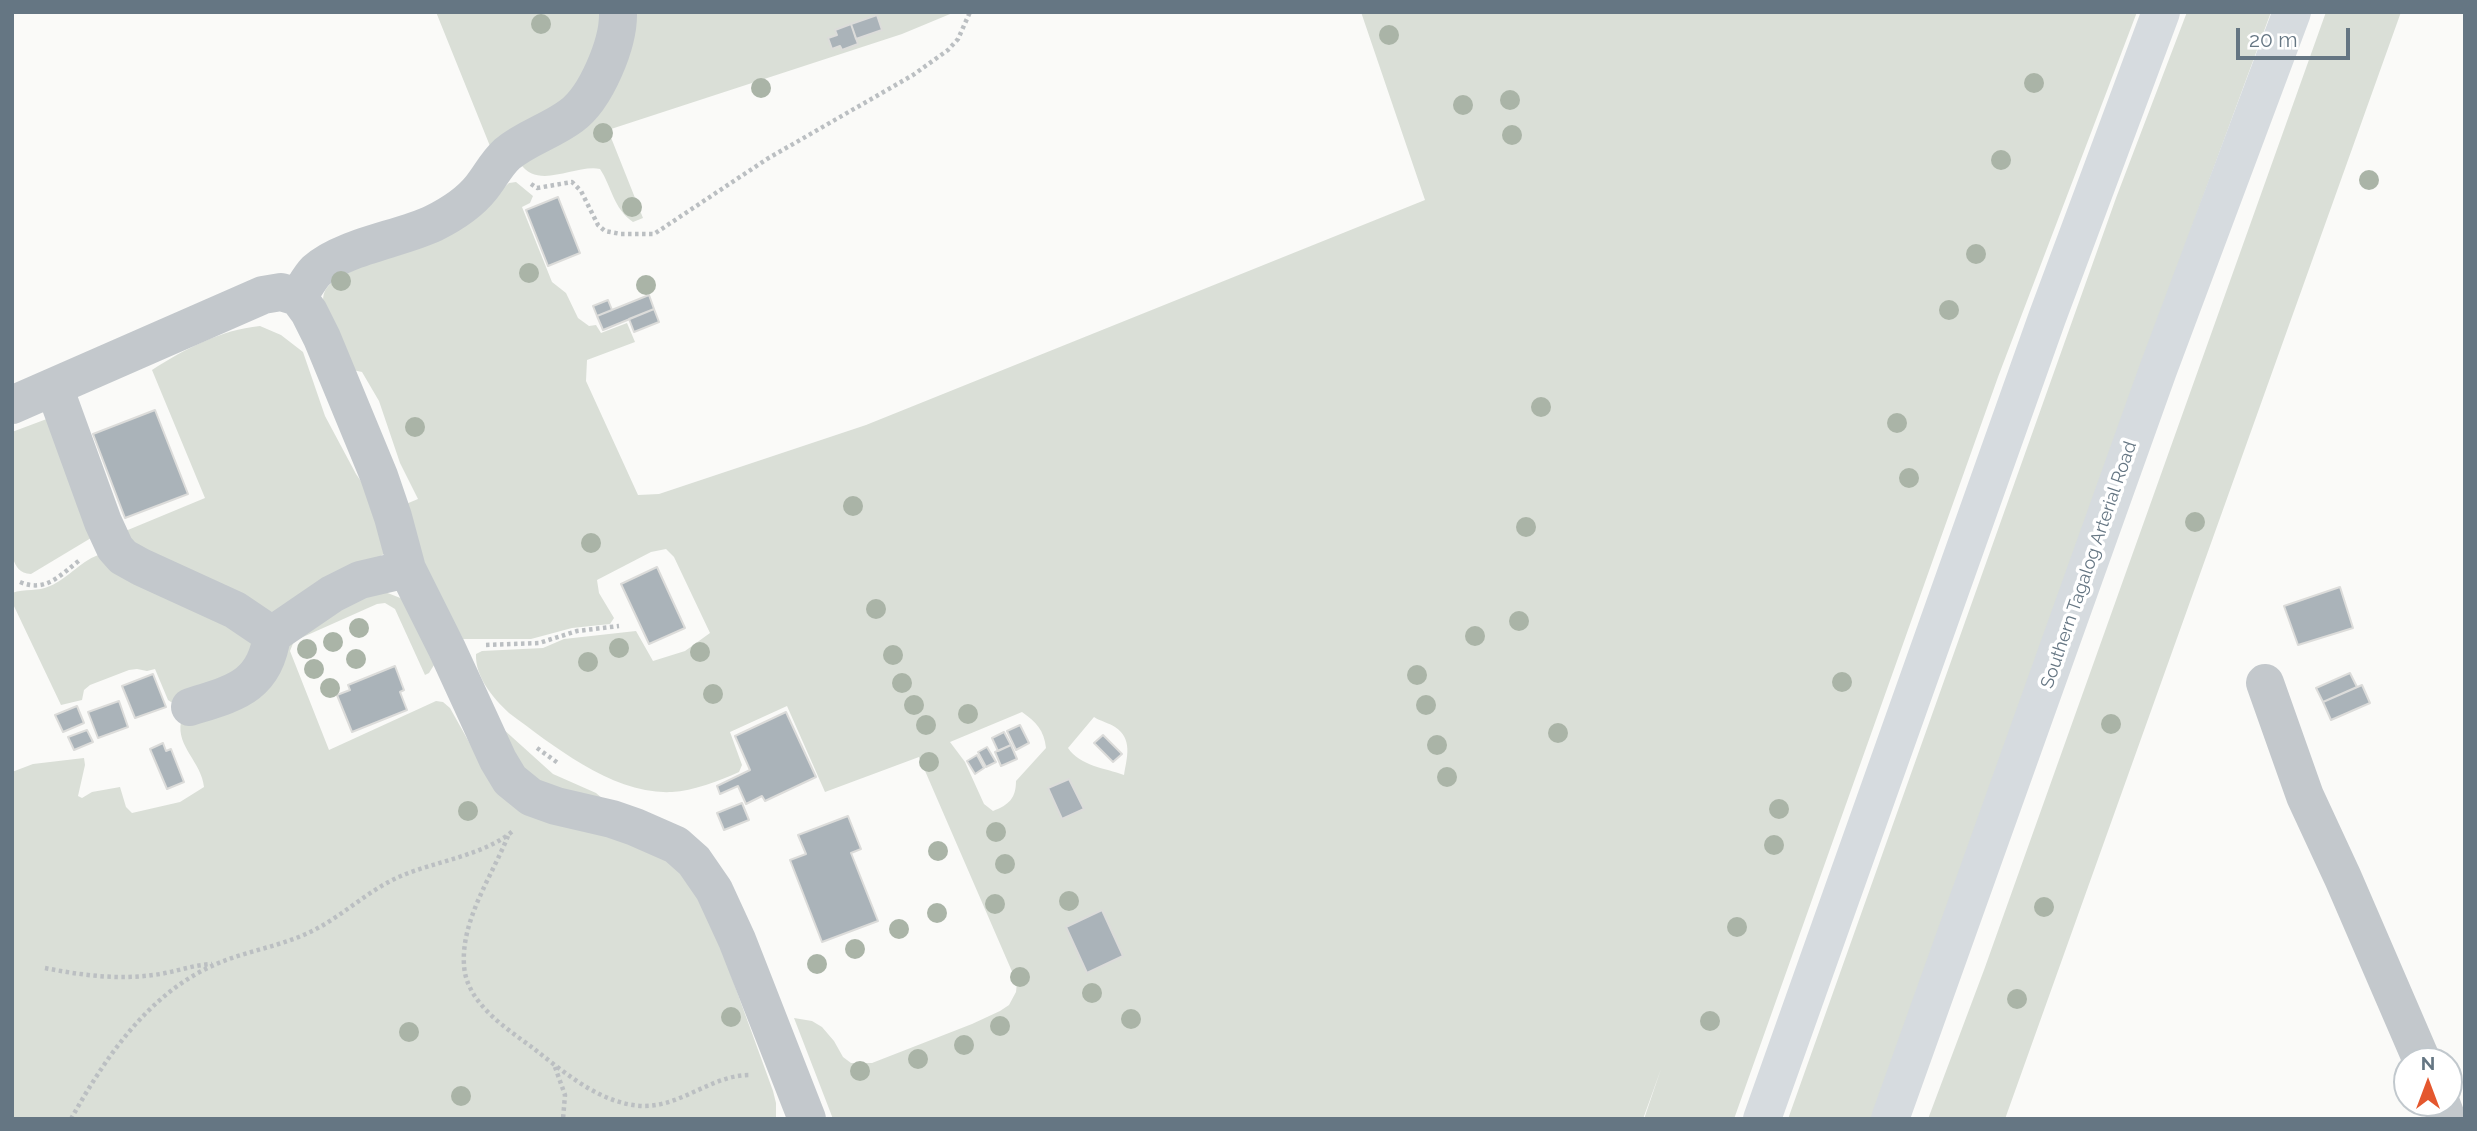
<!DOCTYPE html>
<html>
<head>
<meta charset="utf-8">
<style>
	body { margin:0 }
	#map { position:relative; width:2477px; height:1131px; overflow:hidden; background:#fafaf8; font-family:Raleway,sans-serif }
	canvas { display:block }
	.frame { position:absolute; inset:0; border:14px solid #657683; pointer-events:none }
	.north { position:absolute; left:2393px; top:1047px; width:70px; height:70px; box-sizing:border-box; background:#fff; border:2px solid #c1c8cd; border-radius:50%; rotate:0deg; font-size:19px; font-weight:700; line-height:28px; text-align:center; color:#657683 }
	.north::after { content:''; display:block; margin:auto; width:24px; height:32px; background:#e4572e; clip-path:polygon(50% 0,100% 100%,50% 72%,0 100%) }
	.scale { position:absolute; left:2236px; top:28px; width:114px; height:32px; box-sizing:border-box; border:4px solid #657683; border-top:0; padding-left:9px; font-size:21px; line-height:24px; white-space:nowrap; color:#657683; -webkit-text-stroke:5px #fff; paint-order:stroke }
</style>
</head>
<body>
<div id="map">
<canvas width="2477" height="1131"></canvas>
<div class="frame"></div>
<div class="north">N</div>
<div class="scale">20 m</div>
</div>
<script>
const c = document.querySelector('canvas').getContext('2d');
c.lineJoin = 'round';
function fillPath(path, color) { c.fillStyle = color; c.fill(path, 'evenodd'); }
function stroke(path, color, width, dash) { c.strokeStyle = color; c.lineWidth = width; c.lineCap = dash ? 'butt' : 'round'; c.setLineDash(dash || []); c.stroke(path); }
function write(font, color, halo, rows, align = 'center') {
  c.font = font + ' Raleway,sans-serif'; c.lineWidth = 7; c.setLineDash([]); c.textBaseline = 'middle'; c.strokeStyle = halo; c.fillStyle = color; for (const [text, x, y, turn = 0] of rows) {
    c.save(); c.translate(x, y); c.rotate((+turn || 0) * Math.PI / 180); c.textAlign = isNaN(turn) ? turn : align; if (halo) c.strokeText(text, 0, 0); c.fillText(text, 0, 0); c.restore();
  }
}
const green = new Path2D(`
	M436,12H610L577,96L492,151Z
	M627,12H955L902,34L608,130L643,218L633,222C613,208 612,187 600,169C575,164 538,191 520,163Z
	M1361,12H2137L1998,377L1734,1119H1644L1661,1069L1643,1119H833L794,1018L812,1021L822,1027L834,1041L843,1057L851,1063H872L972,1024L1000,1011L1009,1005L1016,992L1017,983L919,757L825,792L787,706L730,732L742,765L739,772C719,781 693,791 672,792C613,795 554,746 509,713C493,698 475,677 476,654L482,651L543,648L564,639L636,631L653,661L685,651L710,633L674,557L666,549L651,552L597,580L599,593L614,618L610,624L572,628L531,639H463L423,566L406,504L418,499L400,463L379,401L362,372L348,369L323,301C323,291 327,286 335,280L501,190L509,183L516,182L533,196L530,203L522,207L552,282L566,293L578,318L589,326L596,325L601,333L627,323L635,342L587,360L586,381L638,495L659,494L866,425L1425,200ZM1022,712C1036,722 1044,730 1046,748L1016,781C1016,798 1009,805 993,811L984,804L965,762L950,742ZM1094,717C1100,721 1109,723 1115,727C1133,739 1127,757 1124,775C1105,768 1080,766 1068,748Z
	M2187,12H2271L2154,330L1871,1119H1788L2116,198Z
	M2326,12H2401L2005,1119H1928L1984,970Z
	M260,326L281,335L303,352L325,416L356,474L371,496L390,550L282,620L158,565L123,532L205,498L152,370C185,349 220,330 260,326Z
	M52,417L96,535L31,574C19,573 17,568 12,557V432Z
	M102,554L251,632L258,660L181,701L171,702L168,700L155,669L147,671L137,669L129,670L90,685L84,690L82,700L61,705L12,602V593C25,588 38,592 50,586C69,578 82,559 102,554Z
	M385,592L403,599L434,665L429,673L425,675L395,609L385,603L377,604L294,641L290,651L329,750L436,701L443,702L450,708L474,751L685,871L720,945L773,1091L776,1103V1117L770,1119H12V772L33,764L84,758L85,765L78,796L82,798L92,792L120,787L126,807L132,813L180,802L204,787C202,763 176,746 181,722L343,601Z
	M502,728L553,774L596,793L603,799L542,792L496,730Z`);
const building = new Path2D(`
	M877,15L882,30L856,39L851,24Z
	M851,24L858,44L842,50L840,46L832,49L828,38L837,35L835,30Z
	M558,197L580,253L548,266L526,210Z
	M649,295L654,309L603,330L597,316Z
	M608,300L612,310L597,316L593,306Z
	M654,309L659,322L634,332L629,319Z
	M155,410L188,494L125,518L93,434Z
	M657,567L685,628L649,644L621,584Z
	M2340,587L2353,628L2298,645L2284,606Z
	M395,666L404,690L400,692L407,710L352,732L337,695L350,690L348,685Z
	M2350,673L2357,687L2323,702L2316,688Z
	M153,674L166,707L135,718L122,686Z
	M2362,685L2370,703L2331,720L2323,702Z
	M119,701L128,727L98,738L88,712Z
	M77,706L84,723L63,732L55,715Z
	M786,712L816,777L765,801L762,796L746,804L738,786L720,794L717,786L750,770L735,736Z
	M1020,725L1029,743L1016,750L1007,731Z
	M87,730L93,742L74,750L68,737Z
	M1004,732L1011,745L998,751L992,738Z
	M1103,735L1122,754L1113,762L1094,743Z
	M163,743L166,751L171,749L184,782L167,789L150,749Z
	M1011,745L1017,759L1001,766L995,752Z
	M987,747L996,762L986,767L978,752Z
	M977,755L984,768L975,774L967,761Z
	M1069,779L1084,809L1062,819L1048,788Z
	M742,803L749,820L724,830L717,813Z
	M848,816L861,849L851,853L878,921L822,942L790,860L806,854L798,835Z
	M1102,910L1123,956L1087,973L1066,927Z`);
const path = new Path2D(`
	M531,184L537,188L572,182L581,191L598,225L605,231L621,234H654L767,159L913,75L948,50L958,39L970,12
	M20,582C46,593 60,575 80,560
	M486,645L539,643L577,631L619,626
	M537,748L558,763
	M508,836C492,876 461,920 464,965C466,1003 506,1028 533,1048C565,1073 602,1105 644,1106C682,1106 712,1075 750,1075
	M45,968C80,975 117,980 153,975C173,973 191,965 212,964
	M555,1067L565,1095L563,1119
	M71,1119C105,1058 148,994 214,965C245,951 279,947 310,932C342,917 368,890 401,876C436,861 486,855 514,830`);
const minor = new Path2D(`
	M298,297C304,289 309,278 316,271C342,247 401,239 434,223C452,214 469,203 481,188C490,177 496,164 507,154C526,138 551,131 571,116C596,98 619,43 618,12
	M54,387L103,522L115,548L123,557L141,567L235,610L272,635L332,594L360,580L407,569
	M12,405L263,295L281,292L298,297L309,312L322,338L379,476L393,517L407,569L447,649L498,760L510,780L531,797L556,806L612,819L635,827L676,845L694,861L714,890L737,940L807,1119
	M2265,683L2305,796L2343,878L2422,1061
	M190,707C234,693 265,687 272,635
	M2441,1103L2447,1119`);
const highway = new Path2D(`
	M1762,1119L2047,318L2161,12
	M1890,1119L2158,370L2292,12`);
const trees = [
	[541,24],
	[1389,35],
	[2034,83],
	[761,88],
	[1510,100],
	[1463,105],
	[603,133],
	[1512,135],
	[2001,160],
	[2369,180],
	[632,207],
	[1976,254],
	[529,273],
	[341,281],
	[646,285],
	[1949,310],
	[1541,407],
	[1897,423],
	[415,427],
	[1909,478],
	[853,506],
	[2195,522],
	[1526,527],
	[591,543],
	[876,609],
	[1519,621],
	[359,628],
	[1475,636],
	[333,642],
	[619,648],
	[307,649],
	[700,652],
	[893,655],
	[356,659],
	[588,662],
	[314,669],
	[1417,675],
	[1842,682],
	[902,683],
	[330,688],
	[713,694],
	[914,705],
	[1426,705],
	[968,714],
	[2111,724],
	[926,725],
	[1558,733],
	[1437,745],
	[929,762],
	[1447,777],
	[1779,809],
	[468,811],
	[996,832],
	[1774,845],
	[938,851],
	[1005,864],
	[1069,901],
	[995,904],
	[2044,907],
	[937,913],
	[1737,927],
	[899,929],
	[855,949],
	[817,964],
	[1020,977],
	[1092,993],
	[2017,999],
	[731,1017],
	[1131,1019],
	[1710,1021],
	[1000,1026],
	[409,1032],
	[964,1045],
	[918,1059],
	[860,1071],
	[461,1096]
];
const streetNames = [
	["Southern Tagalog Arterial Road",2089,565,-71]
];
fillPath(green, '#dadfd7');
fillPath(building, '#aab3b9');
stroke(building, '#dcdcda', 2);
stroke(path, '#bbbfc2', 4.5, [3.5, 3.5]);
stroke(minor, '#c3c8cc', 38);
stroke(highway, '#d6dbdf', 38);
c.fillStyle = '#aab4a7';
for (const [x, y] of trees) { c.beginPath(); c.arc(x, y, 10, 0, 2 * Math.PI); c.fill(); }
write('18px', '#657683', '#fff', streetNames);
</script>
</body>
</html>
